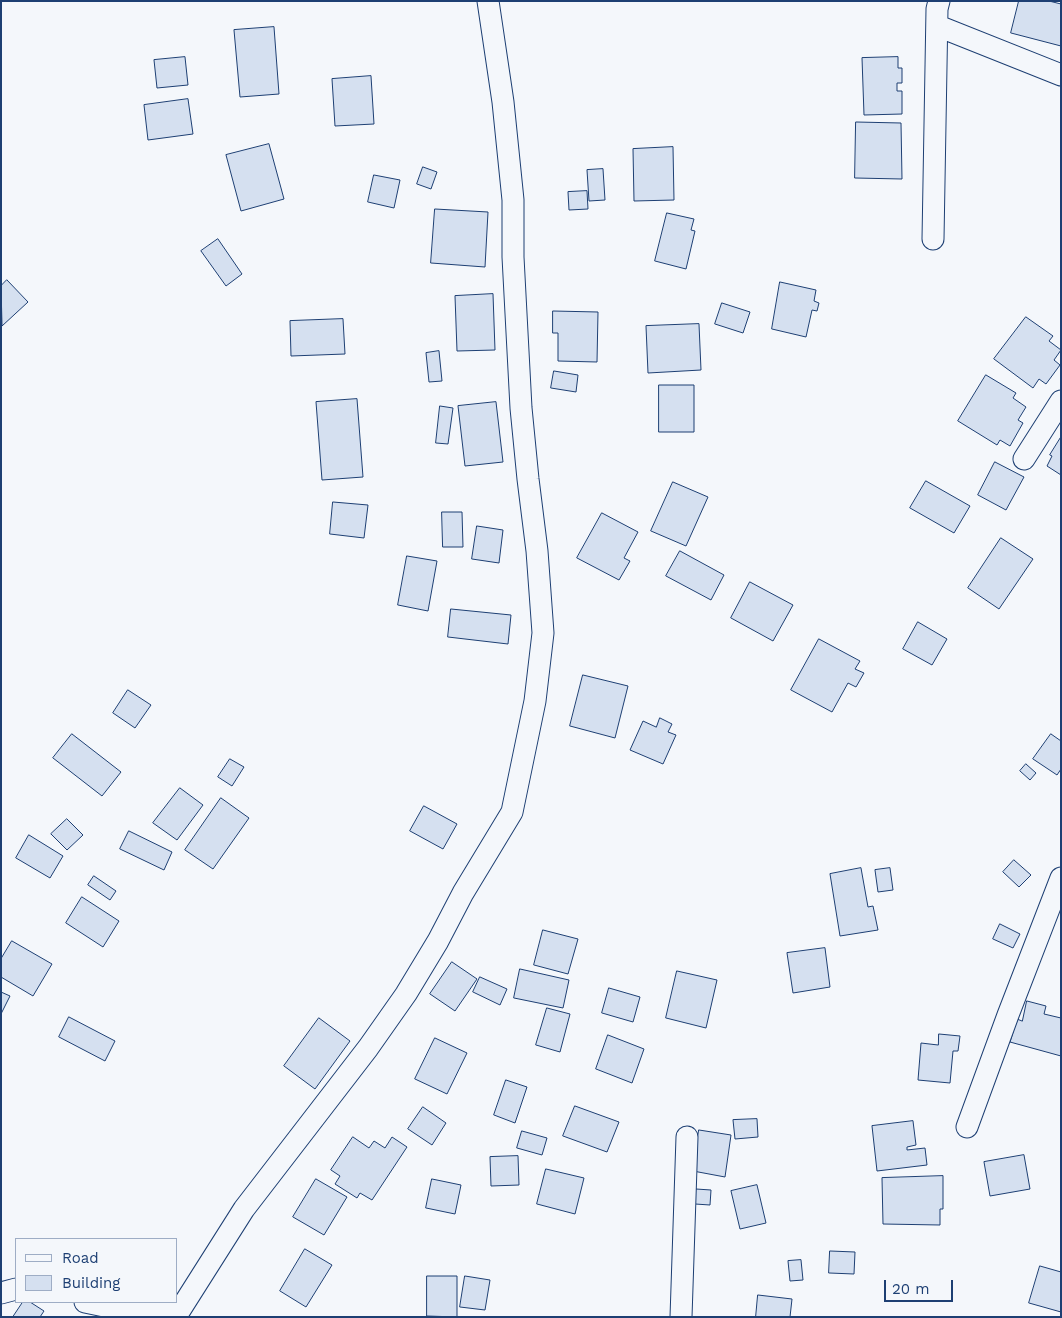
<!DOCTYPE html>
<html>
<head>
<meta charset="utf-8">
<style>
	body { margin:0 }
	#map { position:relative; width:1062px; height:1318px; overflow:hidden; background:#f4f7fb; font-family:"Work Sans",sans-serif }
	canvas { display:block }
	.frame { position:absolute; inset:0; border:2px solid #1d3f73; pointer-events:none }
	.legend { position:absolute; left:15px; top:1238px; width:162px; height:65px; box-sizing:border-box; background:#f4f7fb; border:1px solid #9eadc5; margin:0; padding:6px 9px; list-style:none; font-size:15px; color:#1d3f73 }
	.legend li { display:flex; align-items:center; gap:10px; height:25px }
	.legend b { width:25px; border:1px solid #9eadc5 }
	.scale { position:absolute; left:884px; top:1280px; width:69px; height:22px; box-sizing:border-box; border:2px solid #1d3f73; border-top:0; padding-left:6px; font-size:15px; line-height:18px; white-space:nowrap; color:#1d3f73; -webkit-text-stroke:4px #f4f7fb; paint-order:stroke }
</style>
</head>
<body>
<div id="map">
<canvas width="1062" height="1318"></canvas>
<div class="frame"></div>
<ul class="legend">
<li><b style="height:6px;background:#f4f7fb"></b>Road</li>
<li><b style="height:14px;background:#d5e0f0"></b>Building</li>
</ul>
<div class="scale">20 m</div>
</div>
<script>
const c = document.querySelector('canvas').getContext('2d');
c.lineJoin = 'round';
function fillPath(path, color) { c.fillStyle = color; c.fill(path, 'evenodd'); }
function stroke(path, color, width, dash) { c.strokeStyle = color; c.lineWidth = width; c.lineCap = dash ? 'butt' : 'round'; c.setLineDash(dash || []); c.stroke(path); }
const building = new Path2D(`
	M1019,1H1049L1061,4V46L1011,33Z
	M274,27L279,94L240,97L234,30Z
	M185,57L188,85L157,88L154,60Z
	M898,57V68H902V83H897V91H902V114L864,115L862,58Z
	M371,76L374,124L335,126L332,79Z
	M188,99L193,134L148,140L144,105Z
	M856,122L901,123L902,179L855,178Z
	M269,144L284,199L241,211L226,155Z
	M673,147L674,200L634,201L633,149Z
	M423,167L437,172L431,189L417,184Z
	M603,169L605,200L589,201L587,170Z
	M374,175L400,180L394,208L368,202Z
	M587,191L588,209L569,210L568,192Z
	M435,209L488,212L485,267L431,263Z
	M667,213L694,219L691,230L695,231L686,269L655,261Z
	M218,239L242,274L226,286L201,251Z
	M7,280L28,302L2,326L1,286Z
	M780,282L816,290L814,301L819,303L817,311L812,310L806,337L772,329Z
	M493,294L495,350L457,351L455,296Z
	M722,303L750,312L743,333L715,324Z
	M553,311L598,312L597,362L558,361V333H553Z
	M1026,317L1053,336L1049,341L1061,350L1054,360L1060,365L1046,384L1039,379L1033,388L994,359Z
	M343,319L345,354L291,356L290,321Z
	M699,324L701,370L648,373L646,326Z
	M439,351L442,381L429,382L426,353Z
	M554,371L578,375L576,392L551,388Z
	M986,375L1016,393L1013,398L1026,407L1018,420L1023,423L1010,446L1000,440L997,445L958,421Z
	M659,385H694V432H659Z
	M357,399L363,477L322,480L316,402Z
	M496,402L503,462L465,466L458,406Z
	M440,406L453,408L448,444L436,443Z
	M1061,437V475L1047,466L1052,456L1050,455Z
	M995,462L1024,477L1006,510L978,495Z
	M926,481L970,506L954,533L910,508Z
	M673,482L708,497L686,546L651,531Z
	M333,502L368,505L364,538L330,534Z
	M442,512H462L463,547H443Z
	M602,513L638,532L624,558L630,561L619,580L577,558Z
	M477,526L503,530L499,563L472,559Z
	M1001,538L1033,559L999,609L968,588Z
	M680,551L724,575L711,600L666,576Z
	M407,556L437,561L428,611L398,605Z
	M750,582L793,605L773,641L731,618Z
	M451,609L511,615L508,644L448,637Z
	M918,622L947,639L932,665L903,649Z
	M819,639L860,661L855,669L864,673L856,687L848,683L832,712L791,690Z
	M583,675L628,686L615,738L570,726Z
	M128,690L151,705L135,728L113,713Z
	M660,718L672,724L668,732L676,735L663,764L630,750L643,721L656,727Z
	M72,734L121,772L102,796L53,758Z
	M1051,734L1061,741V769L1057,775L1033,759Z
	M230,759L244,767L232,786L218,777Z
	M1026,764L1036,773L1030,780L1020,771Z
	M180,788L203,805L177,840L153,823Z
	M221,798L249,818L213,869L185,850Z
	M424,806L457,824L443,849L410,831Z
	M67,819L83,835L67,850L51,834Z
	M129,831L172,852L164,870L120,849Z
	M29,835L63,856L50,878L16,858Z
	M1014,860L1031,875L1019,887L1003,872Z
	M861,868L868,907L873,906L878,930L840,936L830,874Z
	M890,868L893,890L878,892L875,870Z
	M94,876L116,891L110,900L88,885Z
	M82,897L119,921L103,947L66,923Z
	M1000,924L1020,934L1013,948L993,939Z
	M543,930L578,939L568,974L534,965Z
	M12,941L52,964L33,996L1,977V959Z
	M825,948L830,987L793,993L787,953Z
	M452,962L477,979L455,1011L430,994Z
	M520,969L569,980L563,1008L514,998Z
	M677,971L717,980L706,1028L666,1018Z
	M480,977L507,989L500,1005L473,992Z
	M609,988L640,997L633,1022L602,1013Z
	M1,992L10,996L1,1014Z
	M1027,1001L1046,1006L1044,1014L1061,1018V1056L1010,1042L1017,1019L1022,1021Z
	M547,1008L570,1014L560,1052L536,1045Z
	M69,1017L115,1041L105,1061L59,1037Z
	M319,1018L350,1041L315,1089L284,1066Z
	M939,1034L960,1036L958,1051H953L950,1083L918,1080L921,1043L938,1045Z
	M608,1035L644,1049L632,1083L596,1069Z
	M435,1038L467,1053L447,1094L415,1079Z
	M506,1080L527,1087L515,1123L494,1115Z
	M575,1106L619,1122L607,1152L563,1136Z
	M423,1107L446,1123L432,1145L408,1129Z
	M757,1119L758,1137L735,1139L733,1120Z
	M913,1121L916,1145L907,1147V1150L925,1148L927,1165L877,1171L872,1126Z
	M699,1130L731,1135L725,1177L693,1171Z
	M522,1131L547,1138L542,1155L517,1148Z
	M353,1137L369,1148L374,1141L385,1148L392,1137L407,1147L372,1200L360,1193L357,1198L335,1184L340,1176L331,1170Z
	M1024,1155L1030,1189L990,1196L984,1162Z
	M518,1156L519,1185L491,1186L490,1157Z
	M546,1169L584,1178L575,1214L537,1204Z
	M943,1176V1209H940V1225L883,1224L882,1178Z
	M316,1179L347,1197L324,1235L293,1217Z
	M432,1179L461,1185L455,1214L426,1208Z
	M757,1185L766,1223L740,1229L731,1191Z
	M696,1189L711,1190L710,1205L695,1204Z
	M305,1249L332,1265L306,1307L280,1291Z
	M830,1251L855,1252L854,1274L829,1273Z
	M801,1260L803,1280L790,1281L788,1261Z
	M1040,1266L1061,1272V1312L1029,1303Z
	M427,1276H457V1317L427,1316Z
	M465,1276L490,1280L485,1310L460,1307Z
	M758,1295L792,1299L790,1317H756Z
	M23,1302H30L44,1311L40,1317H13Z`);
const street = new Path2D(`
	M938,26L1061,75
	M933,239L937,9L939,1
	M1024,459L1061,401
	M967,1127L1008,1015L1061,878
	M1,1293L16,1289
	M85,1302L138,1313L180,1310L244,1209L368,1048L406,994L438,941L463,893L512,812L535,701L543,633L537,551L528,479L521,408L513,257V200L503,102L488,1
	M681,1317L687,1137`);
fillPath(building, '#d5e0f0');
stroke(building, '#1d3f73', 1);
stroke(street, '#1d3f73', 23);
stroke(street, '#f4f7fb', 21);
</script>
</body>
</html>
